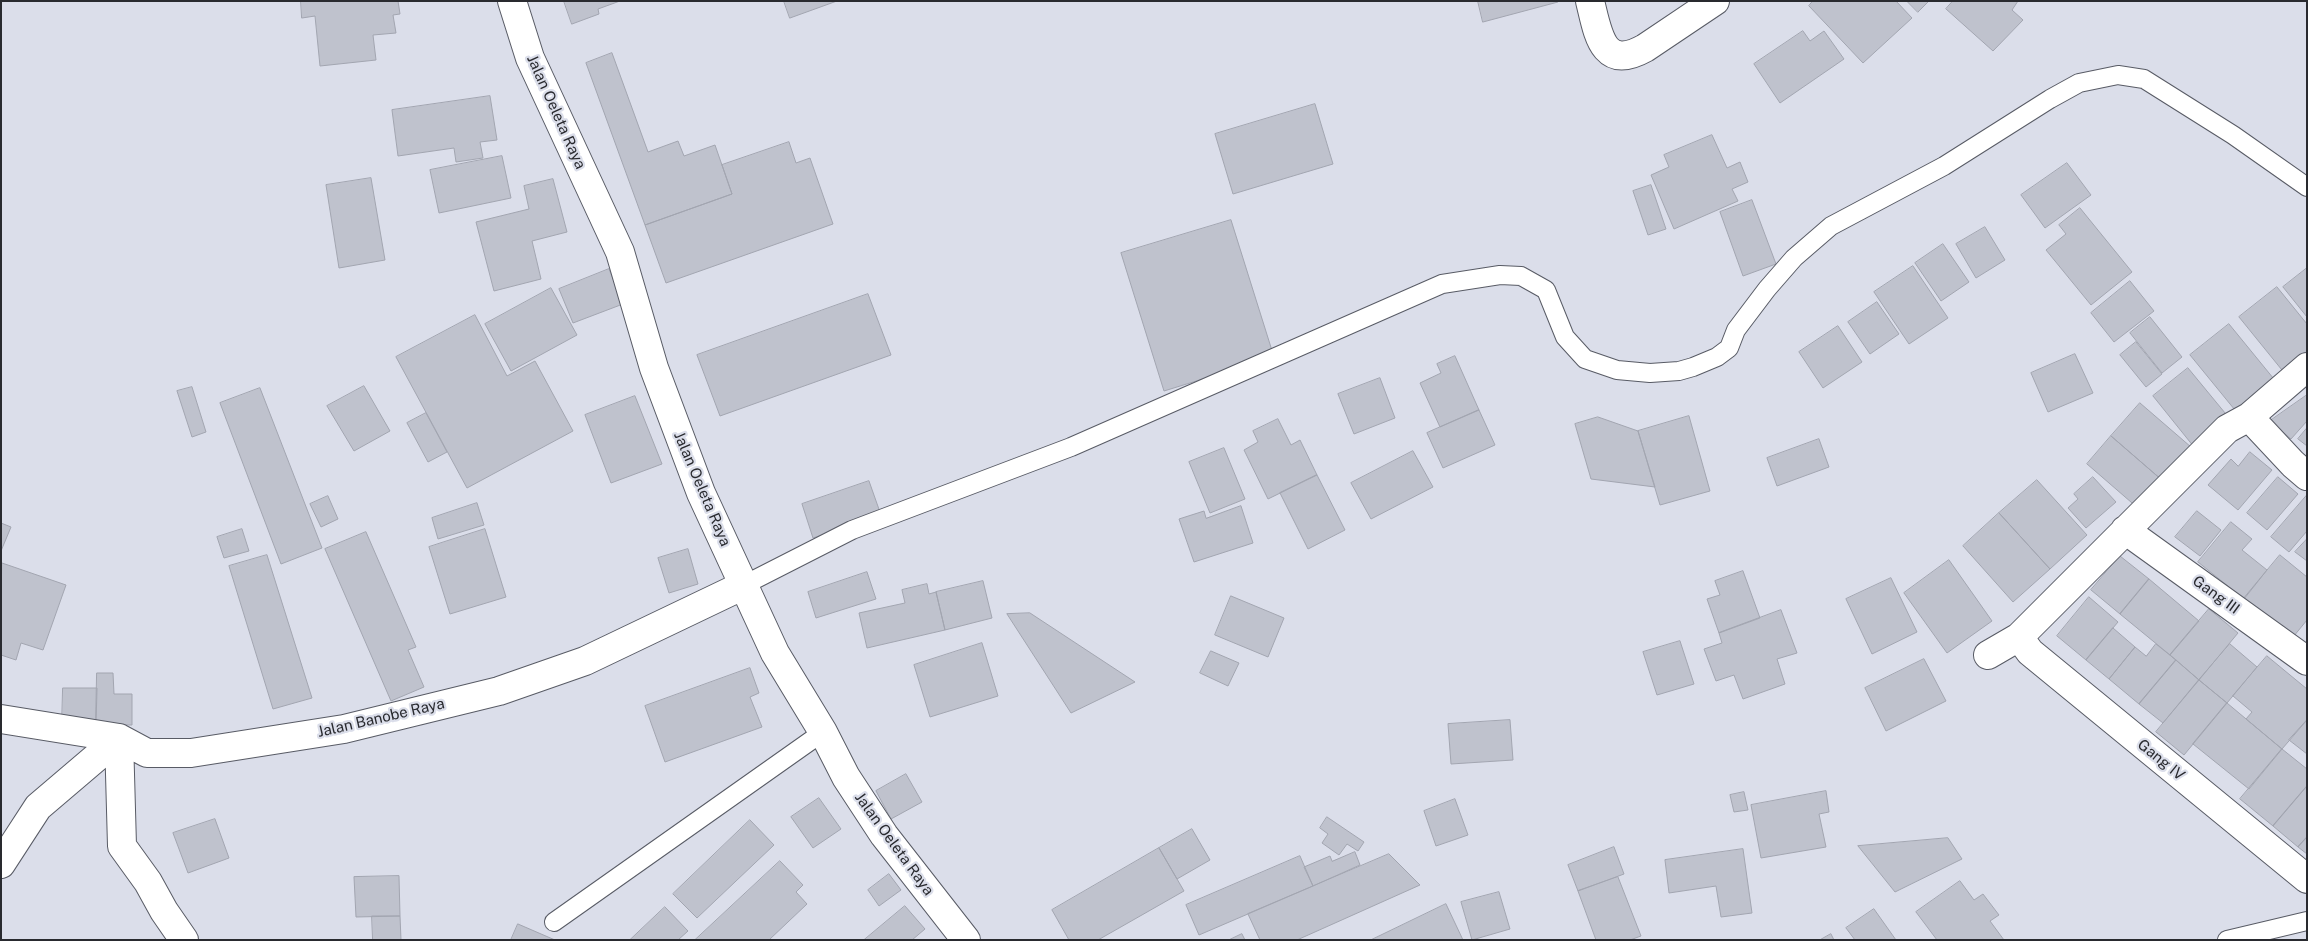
<!DOCTYPE html>
<html>
<head>
<meta charset="utf-8">
<style>
	body { margin:0 }
	#map { position:relative; width:2308px; height:941px; overflow:hidden; background:#dbdeea; font-family:"Public Sans",sans-serif }
	canvas { display:block }
	.frame { position:absolute; inset:0; border:2px solid #292a2f; pointer-events:none }
</style>
</head>
<body>
<div id="map">
<canvas width="2308" height="941"></canvas>
<div class="frame"></div>
</div>
<script>
const c = document.querySelector('canvas').getContext('2d');
c.lineJoin = 'round';
function fillPath(path, color) { c.fillStyle = color; c.fill(path, 'evenodd'); }
function stroke(path, color, width, dash) { c.strokeStyle = color; c.lineWidth = width; c.lineCap = dash ? 'butt' : 'round'; c.setLineDash(dash || []); c.stroke(path); }
function write(font, color, halo, rows, align = 'center') {
  c.font = font + ' "Public Sans",sans-serif'; c.lineWidth = 4.5; c.setLineDash([]); c.textBaseline = 'middle'; c.strokeStyle = halo; c.fillStyle = color; for (const [text, x, y, turn = 0] of rows) {
    c.save(); c.translate(x, y); c.rotate((+turn || 0) * Math.PI / 180); c.textAlign = isNaN(turn) ? turn : align; if (halo) c.strokeText(text, 0, 0); c.fillText(text, 0, 0); c.restore();
  }
}
const building = new Path2D(`
	M301,1H398L400,14L393,15L396,33L373,35L376,60L320,66L315,16L302,18Z
	M564,1H620L598,9L599,14L572,24Z
	M784,1H837L790,18Z
	M1478,1H1557L1558,2L1483,22Z
	M1813,1H1896L1912,18L1863,63L1809,6Z
	M1907,1H1929L1918,12Z
	M1953,1H2018L2012,10L2023,20L1993,51L1946,9Z
	M1803,31L1810,41L1824,31L1844,59L1780,103L1754,64Z
	M612,53L648,152L678,141L684,156L715,145L732,194L645,225L586,63Z
	M490,96L497,140L480,142L483,158L456,162L454,148L398,156L392,110Z
	M1315,104L1333,164L1233,194L1215,134Z
	M1712,135L1727,168L1740,162L1748,182L1732,189L1738,201L1674,229L1651,175L1669,167L1664,155Z
	M789,142L796,163L810,158L833,224L666,283L645,225L732,194L722,165Z
	M502,156L511,198L439,213L430,170Z
	M2067,163L2091,195L2045,228L2021,195Z
	M371,178L385,260L339,268L326,185Z
	M553,179L567,232L532,241L541,279L494,291L476,222L529,209L524,186Z
	M1651,185L1666,229L1648,235L1633,191Z
	M1752,200L1776,264L1743,276L1720,212Z
	M2080,208L2132,272L2091,305L2046,250L2066,234L2059,225Z
	M1231,220L1274,357L1164,391L1121,253Z
	M1985,227L2005,260L1976,278L1956,244Z
	M1943,244L1969,282L1941,301L1915,263Z
	M1913,266L1948,318L1909,344L1874,292Z
	M2307,268V317L2283,287Z
	M609,269L623,304L573,323L559,289Z
	M2130,281L2154,311L2114,342L2091,313Z
	M2277,287L2307,324V359L2286,375L2239,317Z
	M551,288L577,335L511,371L485,324Z
	M868,294L891,355L720,416L697,355Z
	M1877,302L1899,334L1870,354L1848,322Z
	M475,315L507,376L535,361L573,431L467,488L396,357Z
	M2150,317L2182,357L2162,373L2130,333Z
	M2229,324L2278,384L2239,415L2190,355Z
	M1838,326L1862,362L1823,388L1799,352Z
	M2136,342L2162,374L2146,387L2120,355Z
	M2075,354L2093,393L2048,412L2031,373Z
	M1455,356L1479,410L1440,427L1420,383L1441,373L1437,364Z
	M2188,368L2230,419L2194,447L2153,396Z
	M1380,378L1395,418L1354,434L1338,394Z
	M364,386L390,431L354,451L327,406Z
	M192,387L206,432L192,437L177,391Z
	M260,388L322,548L281,564L220,403Z
	M2307,395V421L2291,439L2270,421Z
	M635,396L662,464L611,483L585,415Z
	M2140,403L2191,447L2163,481L2111,436Z
	M1479,410L1495,445L1443,468L1427,433Z
	M426,413L447,452L428,462L407,423Z
	M1689,416L1710,491L1660,505L1638,431Z
	M1598,417L1638,431L1655,487L1591,479L1575,424Z
	M1278,419L1291,445L1300,440L1317,475L1268,499L1244,450L1258,442L1253,431Z
	M2307,428V446L2298,439Z
	M2111,436L2163,481L2139,509L2087,464Z
	M1819,439L1829,467L1777,486L1767,458Z
	M1224,448L1245,499L1210,513L1189,462Z
	M1413,451L1433,487L1371,519L1351,483Z
	M2250,452L2272,470L2238,510L2208,485L2231,459L2238,466Z
	M1317,475L1345,530L1308,549L1280,493Z
	M2093,477L2116,502L2086,528L2068,508L2078,499L2074,494Z
	M2278,477L2298,494L2267,530L2247,513Z
	M2037,480L2087,535L2050,569L1999,513Z
	M869,481L881,515L813,538L802,504Z
	M2307,495V531L2289,552L2271,537Z
	M328,496L338,519L321,527L310,504Z
	M477,503L484,525L438,539L432,518Z
	M1241,506L1253,543L1194,562L1179,519L1204,511L1206,518Z
	M2197,511L2221,530L2200,556L2175,537Z
	M1999,513L2050,569L2013,602L1963,546Z
	M2231,522L2252,539L2242,550L2267,570L2244,599L2198,562Z
	M1,523L11,527L1,551Z
	M242,529L249,551L224,558L217,537Z
	M485,529L506,597L450,614L429,547Z
	M366,532L416,647L408,650L424,687L391,701L325,549Z
	M2307,539V561L2295,552Z
	M688,549L698,584L669,593L658,558Z
	M267,555L312,698L273,709L229,566Z
	M2280,555L2307,577V620L2289,642L2241,602Z
	M2120,556L2149,579L2120,614L2091,590Z
	M1949,560L1992,621L1947,653L1904,593Z
	M2,563L66,585L43,650L21,643L16,660L1,655Z
	M1743,571L1760,618L1719,633L1707,599L1720,595L1715,581Z
	M867,572L876,599L816,618L808,592Z
	M1891,578L1917,632L1872,654L1846,599Z
	M2149,579L2199,621L2170,655L2120,614Z
	M983,581L992,618L945,630L936,592Z
	M927,584L929,594L936,592L945,630L867,648L859,613L905,603L902,590Z
	M1231,596L1284,618L1268,657L1215,635Z
	M2089,597L2118,622L2086,660L2057,636Z
	M2209,609L2238,633L2199,680L2170,655Z
	M1781,610L1797,653L1777,659L1785,684L1743,699L1734,675L1716,681L1704,649L1722,643L1719,633Z
	M1030,613L1135,682L1071,713L1007,614Z
	M2113,628L2135,647L2109,679L2086,660Z
	M1680,641L1694,684L1657,695L1643,652Z
	M982,643L998,696L930,717L914,665Z
	M2156,644L2176,660L2139,704L2109,679L2135,647L2146,656Z
	M2230,644L2257,667L2227,703L2199,680Z
	M1211,651L1239,663L1228,686L1200,673Z
	M2267,656L2307,689V720L2282,749L2246,719L2252,712L2233,696Z
	M1924,659L1946,701L1886,731L1865,688Z
	M2176,660L2199,680L2163,723L2139,704Z
	M750,668L759,693L750,697L762,727L665,762L645,706Z
	M97,673H113L114,694H132V725H96Z
	M2199,680L2227,703L2184,755L2156,732Z
	M63,688H97L96,725L62,724Z
	M2227,703L2282,749L2249,789L2193,744Z
	M1510,720L1513,760L1451,764L1448,724Z
	M2307,720V754L2289,740Z
	M2282,749L2307,769V786L2273,826L2240,799Z
	M906,774L922,802L891,819L876,791Z
	M2307,786V837L2298,847L2273,826Z
	M1826,791L1829,812L1819,814L1826,847L1761,858L1751,805Z
	M1744,792L1748,810L1734,812L1730,795Z
	M819,798L841,829L813,848L791,817Z
	M1455,799L1468,835L1436,846L1424,811Z
	M1327,817L1364,842L1358,851L1347,844L1339,855L1322,843L1328,834L1320,828Z
	M215,819L229,858L188,873L173,833Z
	M750,820L774,845L697,918L673,894Z
	M1192,829L1210,860L1177,879L1159,848Z
	M2307,837V854L2298,847Z
	M1948,838L1962,859L1895,892L1858,846Z
	M1614,847L1624,874L1578,891L1568,865Z
	M1159,848L1184,891L1098,940H1069L1052,910Z
	M1743,849L1752,913L1721,917L1716,886L1669,893L1665,860Z
	M1355,852L1360,865L1313,886L1304,867L1330,856L1332,861Z
	M1389,854L1420,885L1297,940H1260L1248,914Z
	M1300,856L1313,886L1199,935L1186,905Z
	M780,861L803,885L796,892L807,904L769,940H695Z
	M889,874L901,890L879,906L868,890Z
	M399,876L400,916L356,917L354,877Z
	M1618,877L1641,936L1630,940H1596L1578,891Z
	M1960,881L1974,900L1983,894L1999,915L1990,921L2004,940H1937L1916,912Z
	M1499,892L1510,929L1472,940L1461,902Z
	M1446,904L1463,940H1371Z
	M905,906L925,929L912,940H864Z
	M665,907L688,931L678,940H630Z
	M1874,909L1896,940H1855L1846,928Z
	M372,916H400L401,940H373Z
	M518,924L555,940H511Z
	M1242,934L1245,940H1229Z
	M1831,934L1834,940H1820Z`);
const lane = new Path2D(`
	M744,585L852,530L1071,447L1442,284L1500,275L1521,276L1546,290L1565,337L1585,359L1617,370L1650,373L1679,371L1693,367L1717,357L1729,348L1736,330L1767,289L1794,258L1831,226L1944,166L2050,99L2079,83L2118,75L2144,79L2233,135L2307,187
	M554,922L823,732
	M2227,940L2307,921`);
const street = new Path2D(`
	M512,1L530,58L620,252L654,368L701,493L775,653L823,732L846,777L884,835L966,940
	M1590,1C1598,33 1602,72 1645,48L1715,1
	M2249,417L2293,464L2307,476
	M2125,530L2307,661
	M2019,637L2030,652L2307,879
	M1988,655L2019,637L2227,429L2249,417L2307,367
	M1,719L119,738L147,753H191L344,729L499,691L585,661L744,585
	M119,738L122,846L148,882L164,911L184,940
	M1,864L38,807L119,738`);
const streetNames = [
	["Jalan Oeleta Raya",556,112,66],
	["Jalan Oeleta Raya",702,489,67],
	["Gang III",2216,595,36],
	["Jalan Banobe Raya",381,718,-13],
	["Gang IV",2161,760,39],
	["Jalan Oeleta Raya",894,844,54]
];
fillPath(building, '#bfc2cd');
stroke(building, '#a2a5b0', 1);
stroke(lane, '#585b65', 20);
stroke(street, '#585b65', 30);
stroke(lane, '#fff', 18);
stroke(street, '#fff', 28);
write('15px', '#292a2f', '#dbdeea', streetNames);
</script>
</body>
</html>
